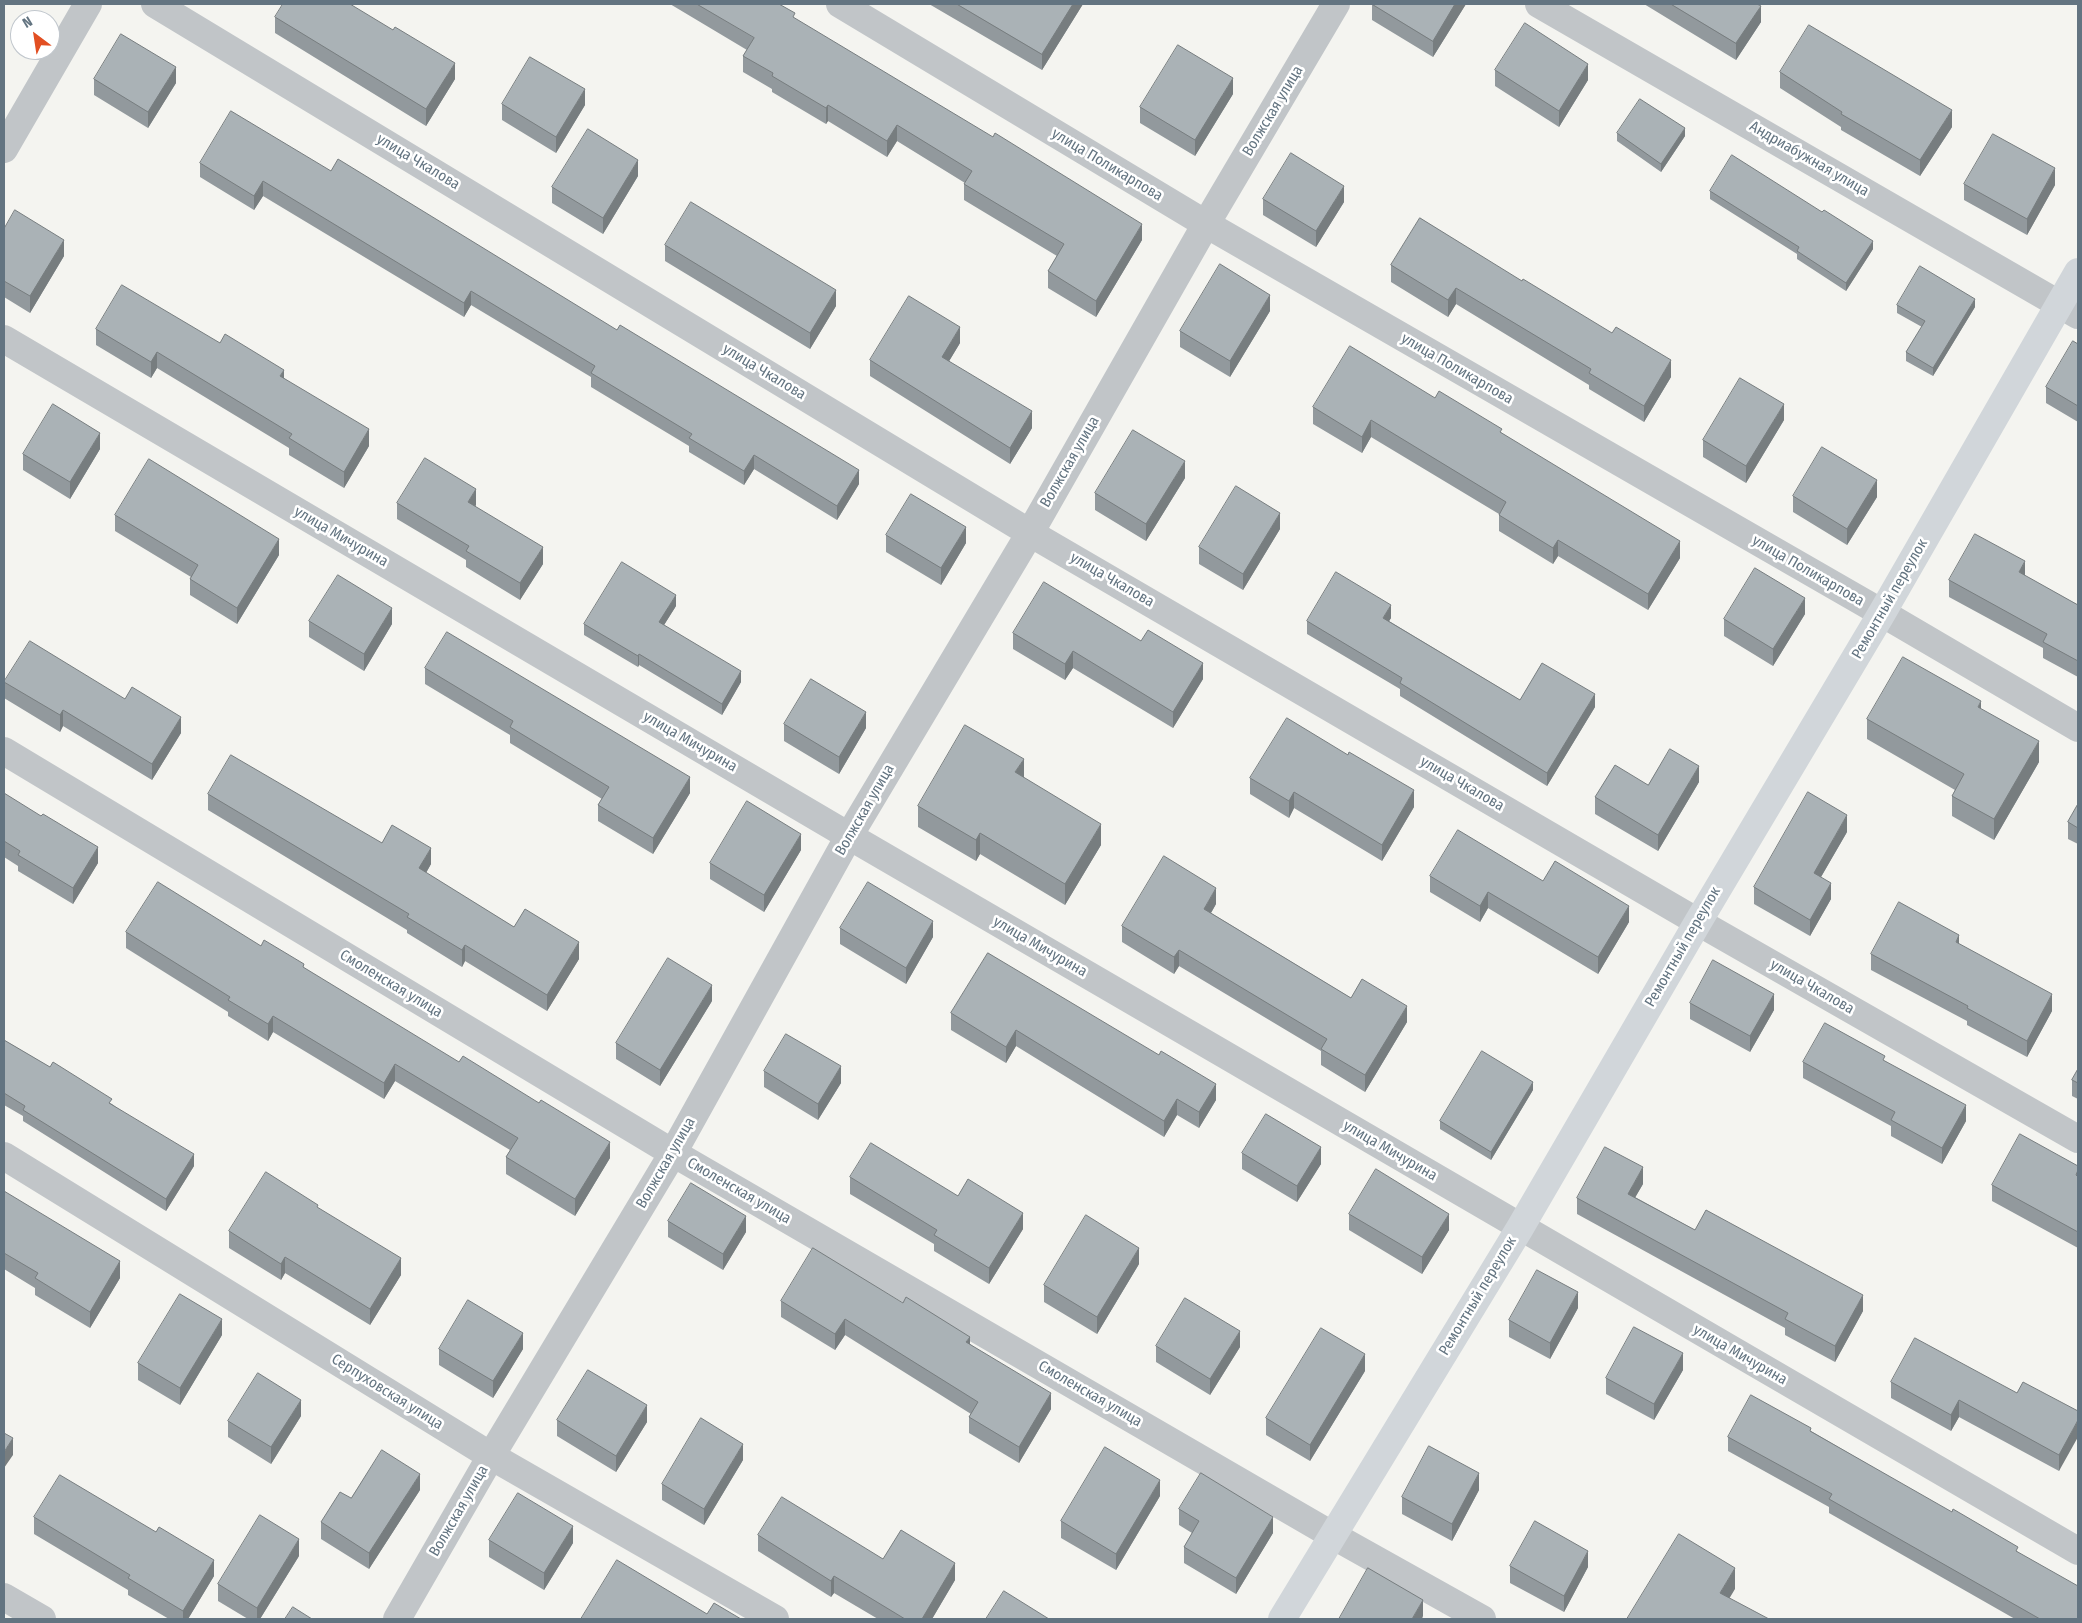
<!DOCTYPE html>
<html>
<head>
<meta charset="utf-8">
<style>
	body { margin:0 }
	#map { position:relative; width:2082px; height:1623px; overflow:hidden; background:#f4f4f0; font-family:"Fira Sans Condensed",sans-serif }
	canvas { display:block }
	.frame { position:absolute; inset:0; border:5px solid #637481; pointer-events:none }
	.north { position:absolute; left:10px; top:10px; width:50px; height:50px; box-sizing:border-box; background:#fff; border:1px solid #c1c7cd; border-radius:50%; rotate:329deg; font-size:14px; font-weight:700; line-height:20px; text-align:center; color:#637481 }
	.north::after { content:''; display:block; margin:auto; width:18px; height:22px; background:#e24f22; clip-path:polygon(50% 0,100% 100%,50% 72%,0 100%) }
</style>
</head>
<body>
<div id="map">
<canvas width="2082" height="1623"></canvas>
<div class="frame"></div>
<div class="north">N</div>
</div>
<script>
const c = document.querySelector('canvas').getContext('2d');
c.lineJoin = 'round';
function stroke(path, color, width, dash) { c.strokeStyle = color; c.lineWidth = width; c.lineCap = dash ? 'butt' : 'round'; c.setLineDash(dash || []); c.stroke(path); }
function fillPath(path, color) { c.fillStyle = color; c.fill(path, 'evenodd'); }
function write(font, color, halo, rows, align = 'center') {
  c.font = font + ' "Fira Sans Condensed",sans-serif'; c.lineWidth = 5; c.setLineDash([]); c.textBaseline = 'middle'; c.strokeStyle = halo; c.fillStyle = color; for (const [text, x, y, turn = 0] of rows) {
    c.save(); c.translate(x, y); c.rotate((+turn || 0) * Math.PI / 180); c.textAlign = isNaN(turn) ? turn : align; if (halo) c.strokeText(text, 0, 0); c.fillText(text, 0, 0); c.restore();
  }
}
const minor = new Path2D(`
	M155,4L1030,533L1698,922L2078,1139
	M840,4L1206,224L1882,613L2078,728
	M1539,4L2078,315
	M4,149L88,4
	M4,339L849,836L2078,1551
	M4,751L673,1153L1332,1535L1482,1619
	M4,1156L491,1456L775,1619
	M4,1597L42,1619
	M397,1619L491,1456L673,1153L849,836L1030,533L1206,224L1336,4`);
const major = new Path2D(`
	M1282,1619L1520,1228L1698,922L1882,613L2078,272`);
const wall = new Path2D(`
	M670,4H779L795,19L1142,240L1096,317L1048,288V271L1057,256L964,200V184L965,183L897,141L887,157L828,121L826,124L772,92V89L743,72V56L747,50Z
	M929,4H1083L1042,70Z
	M1372,4H1466L1433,57L1372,20Z
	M1644,4H1757L1761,22L1736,60Z
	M275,17L455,79L426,126L275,33Z
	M1495,70L1588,80L1559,127L1495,86Z
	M1780,72L1952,127L1920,176L1841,130V127L1780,88Z
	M94,79L176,83L148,128L94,95Z
	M1233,94L1195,156L1140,123V107Z
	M502,104L585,105L556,153L502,120Z
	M1617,133L1685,136L1661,172L1617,141Z
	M200,163L331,171L859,484L837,520L754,469L744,485L689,452V446L591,387V377L471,305L464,317L263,196L254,210L200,177Z
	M638,176L603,234L552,203V187Z
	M1964,184L2055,185L2027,235L1964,200Z
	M1710,191L1873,249L1846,291L1797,259V254L1710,199Z
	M1263,199L1344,202L1316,247L1263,215Z
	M1420,218L1671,377L1644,422L1589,389V385L1456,304L1448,317L1391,282V265Z
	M4,229L64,256L30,313L4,297Z
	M665,245L836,306L810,349L665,261Z
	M1897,305L1975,307L1933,376L1906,361V352L1922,327L1897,313Z
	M1270,311L1230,377L1180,347V331Z
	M96,329L220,343L284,378L369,446L344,488L289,455V448L157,368L151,378L96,345Z
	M960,343L949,361L1032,428L1010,464L870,376V360Z
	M2078,344V422L2046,403V387Z
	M1435,398L1502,433L1680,558L1648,610L1558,556L1553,564L1499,531V514L1371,437L1362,453L1313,424V407Z
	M1784,420L1746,483L1703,457V440Z
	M100,449L70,499L23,470V454Z
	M1185,478L1146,541L1095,510V493Z
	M1793,496L1877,497L1847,545L1793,512Z
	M397,503L476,505L475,506L543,564L520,600L466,567V560L397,519Z
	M115,515L279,555L237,624L190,595V579L191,577L115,531Z
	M1280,529L1243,590L1199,564V547Z
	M886,535L966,543L941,585L886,552Z
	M2025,576L2078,605V677L2043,658V648L1949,597V580Z
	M676,606L664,625L741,682L722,715L639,665L638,667L584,635V624Z
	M1805,614L1773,666L1724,636V619Z
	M1391,618L1389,621L1520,700L1595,707L1547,786L1400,696V689L1307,634V621Z
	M309,621L392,624L364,671L309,637Z
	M1013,633L1203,679L1173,728L1073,668L1065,680L1013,649Z
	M425,668L690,793L653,854L598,821V805L602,799L510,743V735L425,684Z
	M4,682L181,733L152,780L63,726L60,732L4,698Z
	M1981,709L2039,762L1994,840L1952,816V796L1955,790L1867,739V719Z
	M784,724L866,728L839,774L784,741Z
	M1250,778L1414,807L1382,861L1294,808L1289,818L1250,794Z
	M1699,782L1658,851L1595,814V797L1648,785Z
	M4,793L98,863L73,904L18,871V866L4,857Z
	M208,794L382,843L431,864L426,873L514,927L579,959L547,1011L465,961L462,967L407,933V930L208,810Z
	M2078,804V844L2068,839V822Z
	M918,806L1101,845L1065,905L980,854L976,861L918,827Z
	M1847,832L1821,877L1831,899L1810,936L1754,904V887Z
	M801,850L764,912L710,879V863Z
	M1430,876L1543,881L1629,922L1598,974L1488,908L1480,922L1430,892Z
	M1216,904L1211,913L1351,998L1407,1022L1365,1092L1321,1065V1051L1179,966L1174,974L1122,942V926Z
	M840,928L933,937L906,984L840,944Z
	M126,932L261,946L304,968L610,1158L575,1216L506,1174V1157L510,1150L395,1081L384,1099L273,1032L268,1041L228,1016V1012L126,948Z
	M1959,944L2052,1011L2027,1057L1967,1025V1021L1871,970V954Z
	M988,953L1216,1100L1199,1128L1177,1115L1164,1137L1016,1046L1006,1063L951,1030V1013Z
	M712,1001L660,1086L616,1059V1043Z
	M1690,1003L1774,1010L1750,1052L1690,1019Z
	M4,1040L112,1104L194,1166L166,1211L23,1121V1116L4,1105Z
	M1885,1061L1966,1121L1942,1164L1891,1136V1126L1803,1078V1062Z
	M2078,1069V1099L2072,1096V1080Z
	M764,1071L841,1083L818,1120L764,1087Z
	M1533,1090L1491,1160L1440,1129V1121Z
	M1242,1153L1321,1164L1297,1202L1242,1169Z
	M2078,1166V1248L1992,1201V1185Z
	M850,1177L958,1196L1023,1229L989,1284L934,1251V1244L850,1194Z
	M1643,1184L1635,1197L1695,1230L1863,1311L1835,1362L1785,1335V1328L1577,1214V1198Z
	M4,1191L120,1278L90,1328L35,1295V1288L4,1269Z
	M318,1208L401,1275L370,1325L285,1273L281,1280L229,1248V1231Z
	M1349,1214L1449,1230L1422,1274L1349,1230Z
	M668,1221L746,1232L723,1270L668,1237Z
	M1139,1264L1097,1334L1044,1302V1285Z
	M781,1301L970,1344L1051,1409L1019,1463L969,1433V1417L971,1414L845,1335L835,1350L781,1317Z
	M1578,1308L1550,1359L1509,1337V1320Z
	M222,1335L180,1405L138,1380V1363Z
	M1156,1346L1240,1347L1210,1395L1156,1362Z
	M439,1349H523L493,1398L439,1365Z
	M1683,1370L1654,1420L1606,1394V1378Z
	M1365,1371L1310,1461L1266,1435V1418Z
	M1891,1382L2017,1393L2078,1411L2059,1471L1959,1417L1951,1431L1891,1398Z
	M301,1416L271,1464L228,1437V1421Z
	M557,1420L647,1422L616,1472L557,1436Z
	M1811,1431L2018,1552L2078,1619H2015L1829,1513V1507L1728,1451V1437Z
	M743,1460L704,1525L662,1500V1484Z
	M420,1490L369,1569L321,1539V1522Z
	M1479,1490L1452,1541L1402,1514V1497Z
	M1160,1496L1116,1570L1061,1538V1521Z
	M1179,1509L1273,1533L1236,1594L1184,1563V1547L1192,1533L1179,1525Z
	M34,1517L214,1576L188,1619H169L128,1595V1590L34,1534Z
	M758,1535L883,1559L955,1580L932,1619H878L834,1593L831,1597L758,1551Z
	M489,1540L573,1543L544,1590L489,1557Z
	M299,1556L260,1619H248L218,1601V1584Z
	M1510,1566L1588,1567L1564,1612L1510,1583Z`);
const shadedWall = new Path2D(`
	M1073,4H1083L1042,70V54Z
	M1455,4H1466L1433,57V41Z
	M1761,6V22L1736,60V43Z
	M455,63V79L426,126V109Z
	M1588,64V80L1559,127V111Z
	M176,67V83L148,128V112Z
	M1233,78V94L1195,156V140Z
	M585,89V105L556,153V137Z
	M828,105V121L826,124V108Z
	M1952,110V127L1920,176V160Z
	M897,125V141L887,157V141Z
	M1685,128V136L1661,172V164Z
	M638,160V176L603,234V218Z
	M2055,168V185L2027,235V219Z
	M263,181V196L254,210V196Z
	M1344,186V202L1316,247V231Z
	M1142,224V240L1096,317V301Z
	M64,240V256L30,313V296Z
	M1873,241V249L1846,291V283Z
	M1456,288V304L1448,317V300Z
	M836,290V306L810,349V333Z
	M471,291V305L464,317V303Z
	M1270,295V311L1230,377V361Z
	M1975,299V307L1933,376V368Z
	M960,327V343L942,373V357Z
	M157,352V368L151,378V362Z
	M1671,360V377L1644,422V406Z
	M284,370V386L280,376Z
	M1784,404V420L1746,483V466Z
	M1032,411V428L1010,464V448Z
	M1371,420V437L1362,453V437Z
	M369,429V446L344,488V472Z
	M100,433V449L70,499V482Z
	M754,455V469L744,485V471Z
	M1185,461V478L1146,541V524Z
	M859,470V484L837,520V506Z
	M1877,480V497L1847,545V529Z
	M476,489V505L468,518V502Z
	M1280,513V529L1243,590V574Z
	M966,527V543L941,585V568Z
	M279,539V555L237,624V608Z
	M1558,540V556L1553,564V548Z
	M1680,541V558L1648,610V594Z
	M543,547V564L520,600V583Z
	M2025,561V577L2019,572Z
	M676,595V606L659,633V622Z
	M1805,598V614L1773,666V649Z
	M1391,605V618L1383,631V618Z
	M392,608V624L364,671V654Z
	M1073,651V668L1065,680V664Z
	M639,654V665L638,667V656Z
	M1203,663V679L1173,728V712Z
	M741,671V682L722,715V704Z
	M1595,694V707L1547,786V773Z
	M1981,701V722L1978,707Z
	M63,710V726L60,732V715Z
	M866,712V728L839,774V757Z
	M181,717V733L152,780V764Z
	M2039,741V762L1994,840V819Z
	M1024,759V780L1015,772Z
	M1699,766V782L1658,851V835Z
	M690,777V793L653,854V838Z
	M1414,790V807L1382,861V845Z
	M1294,792V808L1289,818V801Z
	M1847,815V832L1814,889V873Z
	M1101,824V845L1065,905V884Z
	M980,833V854L976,861V840Z
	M801,834V850L764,912V895Z
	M98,847V863L73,904V888Z
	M431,848V864L419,885V868Z
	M1831,883V899L1810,936V920Z
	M1216,888V904L1204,925V909Z
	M1488,892V908L1480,922V906Z
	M1629,906V922L1598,974V957Z
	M933,921V937L906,984V968Z
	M1959,935V951L1956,942Z
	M579,942V959L547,1011V995Z
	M465,945V961L462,967V950Z
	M1179,950V966L1174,974V957Z
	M712,985V1001L660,1086V1070Z
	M1774,994V1010L1750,1052V1036Z
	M2052,994V1011L2027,1057V1041Z
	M1407,1006V1022L1365,1092V1075Z
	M273,1016V1032L268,1041V1024Z
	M1016,1030V1046L1006,1063V1047Z
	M395,1064V1081L384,1099V1083Z
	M841,1066V1083L818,1120V1104Z
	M1533,1082V1090L1491,1160V1152Z
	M1216,1084V1100L1199,1128V1112Z
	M1177,1099V1115L1164,1137V1121Z
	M1966,1105V1121L1942,1164V1148Z
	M610,1142V1158L575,1216V1199Z
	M1321,1147V1164L1297,1202V1186Z
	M194,1154V1166L166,1211V1199Z
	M1643,1167V1184L1628,1210V1194Z
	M1023,1213V1229L989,1284V1268Z
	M1449,1214V1230L1422,1274V1257Z
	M746,1216V1232L723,1270V1254Z
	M1139,1248V1264L1097,1334V1317Z
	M285,1257V1273L281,1280V1264Z
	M401,1258V1275L370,1325V1309Z
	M120,1261V1278L90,1328V1312Z
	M1578,1292V1308L1550,1359V1343Z
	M1863,1295V1311L1835,1362V1346Z
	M222,1319V1335L180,1405V1388Z
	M845,1319V1335L835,1350V1334Z
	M1240,1331V1347L1210,1395V1379Z
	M523,1333V1349L493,1398V1381Z
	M970,1337V1353L966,1342Z
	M1683,1353V1370L1654,1420V1404Z
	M1365,1354V1371L1310,1461V1445Z
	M1051,1393V1409L1019,1463V1447Z
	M301,1400V1416L271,1464V1447Z
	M1959,1400V1417L1951,1431V1415Z
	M647,1405V1422L616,1472V1456Z
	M2078,1420V1437L2059,1471V1455Z
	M13,1438V1455L4,1468V1452Z
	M743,1444V1460L704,1525V1509Z
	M1479,1473V1490L1452,1541V1524Z
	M420,1474V1490L369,1569V1553Z
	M1160,1480V1496L1116,1570V1554Z
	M1273,1517V1533L1236,1594V1578Z
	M573,1526V1543L544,1590V1573Z
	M299,1539V1556L260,1619H257V1608Z
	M1588,1551V1567L1564,1612V1596Z
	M214,1560V1576L188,1619H183V1611Z
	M955,1563V1580L932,1619H922Z
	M1735,1568V1589L1720,1614V1593Z
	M834,1576V1593L831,1597V1581Z
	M1423,1600V1616L1422,1619H1412Z`);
const building = new Path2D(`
	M283,4H350L393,30L395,27L455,63L426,109L275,17Z
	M697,4H779L795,13L793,17L993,137L995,133L1142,224L1096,301L1048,271L1064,244L964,184L972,171L897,125L887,141L828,105L826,108L772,76L773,73L743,56L754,38Z
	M957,4H1073L1042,54Z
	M1372,4H1455L1433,41Z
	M1671,4H1757L1761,6L1736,43Z
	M1525,23L1588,64L1559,111L1495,70Z
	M1809,25L1952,110L1920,160L1841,114L1842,112L1780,72Z
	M121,34L176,67L148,112L94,79Z
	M1178,45L1233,78L1195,140L1140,107Z
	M530,57L585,89L556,137L502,104Z
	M1640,99L1685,128L1661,164L1617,133Z
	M231,111L331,171L338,159L617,330L620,325L859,470L837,506L754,455L744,471L689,438L692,434L591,373L595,366L471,291L464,303L263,181L254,196L200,163Z
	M588,129L638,160L603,218L552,187Z
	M1993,134L2055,168L2027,219L1964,184Z
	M1291,153L1344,186L1316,231L1263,199Z
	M1732,155L1822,212L1824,210L1873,241L1846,283L1797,251L1799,247L1710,191Z
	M691,202L836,290L810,333L665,245Z
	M15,210L64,240L30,296L4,281V229Z
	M1420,218L1522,281L1523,279L1612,333L1616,327L1671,360L1644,406L1589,373L1591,369L1456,288L1448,300L1391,265Z
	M1220,264L1270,295L1230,361L1180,331Z
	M1920,266L1975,299L1933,368L1906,352L1925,321L1897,305Z
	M122,285L220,343L225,334L284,370L280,376L369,429L344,472L289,438L292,434L157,352L151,362L96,329Z
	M909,296L960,327L942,357L1032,411L1010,448L870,360Z
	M2073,341L2078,344V406L2046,387Z
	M1350,346L1435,398L1439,391L1502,429L1500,432L1680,541L1648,594L1558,540L1553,548L1499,515L1506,502L1371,420L1362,437L1313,407Z
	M1740,378L1784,404L1746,466L1703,440Z
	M53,404L100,433L70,482L23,454Z
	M1133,430L1185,461L1146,524L1095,493Z
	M1822,447L1877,480L1847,529L1793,496Z
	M425,458L476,489L468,502L543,547L520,583L466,551L469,546L397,503Z
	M149,459L279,539L237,608L190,579L198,565L115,515Z
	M1236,486L1280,513L1243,574L1199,547Z
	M911,494L966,527L941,568L886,535Z
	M1975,534L2025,561L2019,572L2078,605V661L2043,642L2047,634L1949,580Z
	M622,562L676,595L659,622L741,671L722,704L639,654L638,656L584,624Z
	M1755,568L1805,598L1773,649L1724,619Z
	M1336,572L1391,605L1383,618L1520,700L1542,663L1595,694L1547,773L1400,683L1402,678L1307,621Z
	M338,575L392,608L364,654L309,621Z
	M1044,582L1141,641L1148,630L1203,663L1173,712L1073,651L1065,664L1013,633Z
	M447,632L690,777L653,838L598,805L609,787L510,727L513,721L425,668Z
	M30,641L125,699L132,687L181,717L152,764L63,710L60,715L4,682Z
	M1903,657L1981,701L1978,707L2039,741L1994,819L1952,796L1964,774L1867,719Z
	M811,679L866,712L839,757L784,724Z
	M1287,718L1348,755L1349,752L1414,790L1382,845L1294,792L1289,801L1250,778Z
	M965,725L1024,759L1015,772L1101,824L1065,884L980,833L976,840L918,806Z
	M1670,749L1699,766L1658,835L1595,797L1615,765L1648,785Z
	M231,755L382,843L392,825L431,848L419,868L514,927L525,909L579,942L547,995L465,945L462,950L407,917L409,914L208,794Z
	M1808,792L1847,815L1814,873L1831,883L1810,920L1754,887Z
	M4,793L41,816L43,814L98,847L73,888L18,855L20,851L4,841Z
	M747,801L801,834L764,895L710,863Z
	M2078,804V828L2068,822Z
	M1458,830L1543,881L1555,861L1629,906L1598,957L1488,892L1480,906L1430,876Z
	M1164,856L1216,888L1204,909L1351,998L1362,979L1407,1006L1365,1075L1321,1049L1327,1039L1179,950L1174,957L1122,926Z
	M158,882L261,946L264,940L304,964L303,967L459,1062L463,1056L539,1103L541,1100L610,1142L575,1199L506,1157L518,1138L395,1064L384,1083L273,1016L268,1024L228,1000L230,997L126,932Z
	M868,882L933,921L906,968L840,928Z
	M1899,902L1959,935L1956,942L2052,994L2027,1041L1967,1008L1968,1006L1871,954Z
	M988,953L1159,1055L1161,1051L1216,1084L1199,1112L1177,1099L1164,1121L1016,1030L1006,1047L951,1013Z
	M668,958L712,985L660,1070L616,1043Z
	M1713,960L1774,994L1750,1036L1690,1003Z
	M1825,1023L1885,1056L1883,1060L1966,1105L1942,1148L1891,1120L1895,1112L1803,1062Z
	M786,1034L841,1066L818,1104L764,1071Z
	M4,1040L50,1067L53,1062L112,1099L109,1103L194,1154L166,1199L23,1110L25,1106L4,1093Z
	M1482,1051L1533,1082L1491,1152L1440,1121Z
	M2078,1069V1083L2072,1080Z
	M1266,1114L1321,1147L1297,1186L1242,1153Z
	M2020,1134L2078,1166V1170L2076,1175L2078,1177V1232L1992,1185Z
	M871,1143L958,1196L968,1179L1023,1213L989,1268L934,1235L937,1230L850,1177Z
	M1605,1147L1643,1167L1628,1194L1695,1230L1706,1210L1863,1295L1835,1346L1785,1319L1788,1313L1577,1198Z
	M1376,1169L1449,1214L1422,1257L1349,1214Z
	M266,1172L318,1205L317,1207L401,1258L370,1309L285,1257L281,1264L229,1231Z
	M691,1183L746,1216L723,1254L668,1221Z
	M4,1191L120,1261L90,1312L35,1278L38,1273L4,1253Z
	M1086,1215L1139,1248L1097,1317L1044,1285Z
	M813,1248L903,1303L906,1297L970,1337L966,1342L1051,1393L1019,1447L969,1417L978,1402L845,1319L835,1334L781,1301Z
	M1537,1270L1578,1292L1550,1343L1509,1320Z
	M180,1294L222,1319L180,1388L138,1363Z
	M1185,1298L1240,1331L1210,1379L1156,1346Z
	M468,1300L523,1333L493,1381L439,1349Z
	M1634,1327L1683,1353L1654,1404L1606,1378Z
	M1321,1328L1365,1354L1310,1445L1266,1418Z
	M1915,1338L2017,1393L2023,1382L2078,1411V1420L2059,1455L1959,1400L1951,1415L1891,1382Z
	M588,1370L647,1405L616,1456L557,1420Z
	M258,1373L301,1400L271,1447L228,1421Z
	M1751,1395L1811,1428L1810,1431L1952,1512L1953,1509L2018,1547L2016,1551L2078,1586V1619H2040L1829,1499L1832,1494L1728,1437Z
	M701,1418L743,1444L704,1509L662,1484Z
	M4,1433L13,1438L4,1452Z
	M1429,1446L1479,1473L1452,1524L1402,1497Z
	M1105,1447L1160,1480L1116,1554L1061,1521Z
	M382,1450L420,1474L369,1553L321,1522L340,1492L351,1498Z
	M1201,1473L1273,1517L1236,1578L1184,1547L1199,1521L1179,1509Z
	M60,1475L156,1532L159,1527L214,1560L183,1611L128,1578L130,1575L34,1517Z
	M518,1493L573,1526L544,1573L489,1540Z
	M782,1497L883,1559L901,1530L955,1563L922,1619H905L834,1576L831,1581L758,1535Z
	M260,1515L299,1539L257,1608L218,1584Z
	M1535,1521L1588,1551L1564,1596L1510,1566Z
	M1679,1534L1735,1568L1720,1593L1769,1619H1627Z
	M617,1560L707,1614L714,1603L741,1619H581Z
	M1368,1568L1423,1600L1412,1619H1339Z
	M1004,1591L1049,1619H986Z
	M293,1607L312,1619H285Z`);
const streetNames = [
	["Волжская улица",1273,111,-59],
	["Андриабужная улица",1809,159,30],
	["улица Чкалова",418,162,31],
	["улица Поликарпова",1107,165,31],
	["улица Поликарпова",1457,369,30],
	["улица Чкалова",764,372,31],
	["Волжская улица",1070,462,-60],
	["улица Мичурина",341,537,30],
	["улица Поликарпова",1808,571,30],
	["улица Чкалова",1112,580,30],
	["Ремонтный переулок",1890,599,-60],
	["улица Мичурина",690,742,30],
	["улица Чкалова",1462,784,30],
	["Волжская улица",865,810,-60],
	["улица Мичурина",1040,947,30],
	["Ремонтный переулок",1683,947,-60],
	["Смоленская улица",391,984,31],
	["улица Чкалова",1812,987,30],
	["улица Мичурина",1390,1151,30],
	["Волжская улица",666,1163,-60],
	["Смоленская улица",739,1191,30],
	["Ремонтный переулок",1478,1296,-59],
	["улица Мичурина",1740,1355,30],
	["Серпуховская улица",387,1392,32],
	["Смоленская улица",1090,1394,30],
	["Волжская улица",459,1511,-60]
];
stroke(minor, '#c1c5c8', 28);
stroke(major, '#d1d6da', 28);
fillPath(wall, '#92999d');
fillPath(shadedWall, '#777d7f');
fillPath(building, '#aab2b6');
stroke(building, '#777d7f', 1);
write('15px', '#637481', '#fff', streetNames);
</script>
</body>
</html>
